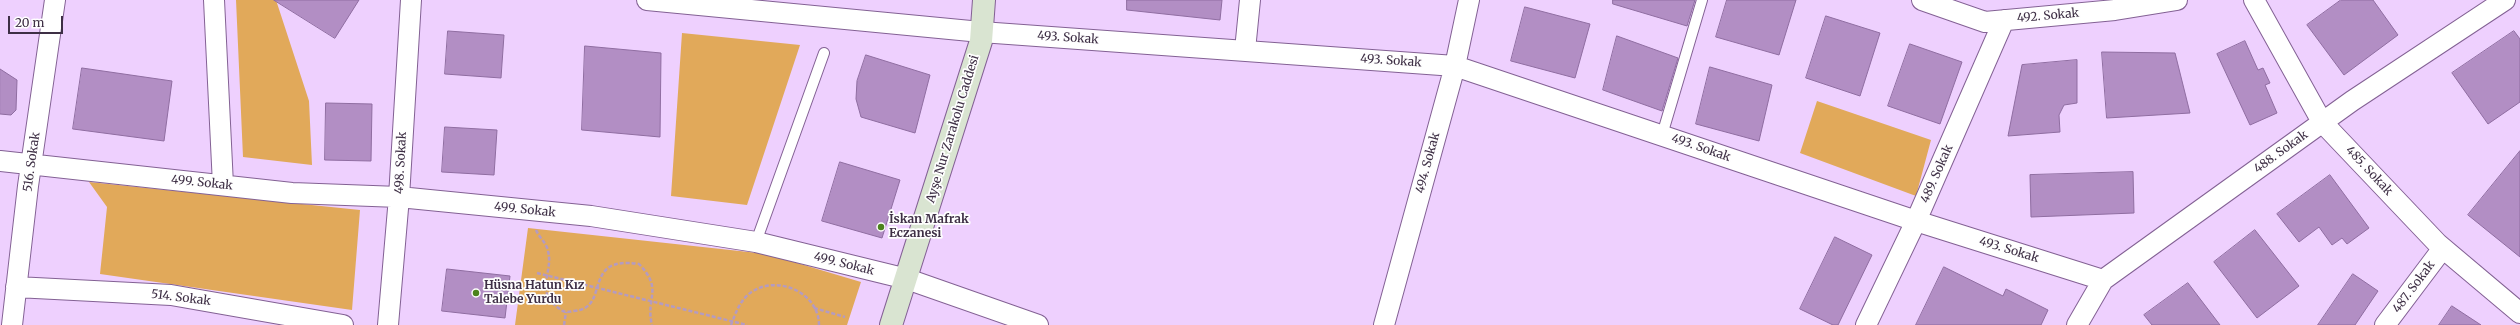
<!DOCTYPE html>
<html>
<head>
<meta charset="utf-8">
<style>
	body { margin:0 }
	#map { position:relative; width:2520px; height:325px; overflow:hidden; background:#eed0fe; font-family:Merriweather,serif }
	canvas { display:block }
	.scale { position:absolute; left:8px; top:16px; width:55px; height:18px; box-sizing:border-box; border:2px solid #3e2f45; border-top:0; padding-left:5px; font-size:12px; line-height:14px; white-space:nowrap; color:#3e2f45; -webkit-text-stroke:3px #fefefe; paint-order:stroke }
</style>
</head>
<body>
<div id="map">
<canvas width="2520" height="325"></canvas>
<div class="scale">20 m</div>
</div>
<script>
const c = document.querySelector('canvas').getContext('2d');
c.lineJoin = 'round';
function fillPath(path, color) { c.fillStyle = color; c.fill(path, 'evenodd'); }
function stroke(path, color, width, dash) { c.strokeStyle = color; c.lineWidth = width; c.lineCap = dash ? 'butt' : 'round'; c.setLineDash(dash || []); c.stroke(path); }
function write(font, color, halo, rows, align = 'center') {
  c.font = font + ' Merriweather,serif'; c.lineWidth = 3.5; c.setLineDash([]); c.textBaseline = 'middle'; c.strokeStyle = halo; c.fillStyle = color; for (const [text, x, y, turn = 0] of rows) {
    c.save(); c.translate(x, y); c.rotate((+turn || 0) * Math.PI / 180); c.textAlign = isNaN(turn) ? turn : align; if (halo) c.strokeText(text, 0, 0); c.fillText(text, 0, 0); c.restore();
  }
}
const green = new Path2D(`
	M236,0H276L309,101L312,165L243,157Z
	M682,33L800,45L747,205L671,196Z
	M1817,101L1931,140L1916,196L1800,153Z
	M89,182L360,210L352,310L100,274L107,207Z
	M528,228L767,254L861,282L847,325H515Z`);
const building = new Path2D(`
	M274,0H359L335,38Z
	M1127,0H1222L1220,20L1127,10Z
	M1613,0H1695L1687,26L1613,4Z
	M1727,0H1796L1779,55L1716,37Z
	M2341,0H2373L2398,35L2344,75L2307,25Z
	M1525,7L1590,24L1575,78L1511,61Z
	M1826,16L1880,33L1860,96L1806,78Z
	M448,31L504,35L501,78L445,74Z
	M2514,31L2520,39V102L2488,124L2452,73Z
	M1617,36L1678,58L1662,111L1603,90Z
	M2245,41L2258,70L2263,68L2270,83L2265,85L2277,113L2250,125L2217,54Z
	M1910,44L1962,62L1940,124L1888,106Z
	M585,46L661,53L660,137L582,130Z
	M2102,52L2175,53L2190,113L2107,118Z
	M866,55L930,75L915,133L861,117L856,99L857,81Z
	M2077,60V103L2064,105L2059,115L2060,132L2008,136L2022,65Z
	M1710,67L1772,85L1759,141L1696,124Z
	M82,68L172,81L164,141L73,129Z
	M0,69L17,80L16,110L11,115L0,114Z
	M326,103L372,104L371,161L325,160Z
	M445,127L497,130L494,175L442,172Z
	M2520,151V257L2468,215Z
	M840,162L900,180L882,238L822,221Z
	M2133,172L2134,213L2031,217L2030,175Z
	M2330,175L2369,228L2347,244L2342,238L2332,245L2319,227L2299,242L2277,214Z
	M2255,230L2299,286L2257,318L2214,262Z
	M1835,237L1872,255L1838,325H1833L1800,309Z
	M1944,267L2003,296L2006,289L2048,310L2041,325H1916Z
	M447,269L510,276L505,318L442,311Z
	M2353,274L2378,291L2355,325H2318Z
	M2188,283L2220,325H2152L2144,315Z
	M2452,306L2481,325H2439Z`);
const path = new Path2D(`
	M536,230C539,237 547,244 548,251C554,273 533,291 560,309C564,313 569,312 574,311C612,308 580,255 639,264C664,290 645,297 652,325
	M537,273L747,325
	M814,308L845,317
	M564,325L566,312
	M731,325C736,312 741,297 755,290C781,276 819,294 819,325`);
const lane = new Path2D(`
	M1662,135L1702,0
	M756,242L824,53`);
const street = new Path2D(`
	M214,0L223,185
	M647,0L981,32L1455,66L1916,221L2103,280
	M1922,0L1985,22L2115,10L2177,0
	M2254,0L2322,122L2438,244L2520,313
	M1245,50L1250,0
	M0,161L292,193L399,197L591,216L756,242L907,279L1038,325
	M16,287L171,295L343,325
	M12,325L28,186L55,0
	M388,325L399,197L411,0
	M1384,325L1455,66L1469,0
	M1866,325L1916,221L2004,20
	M2077,325L2103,280L2352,101L2505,0
	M2385,325L2443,248`);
const secondary = new Path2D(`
	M891,325L981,41L984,0`);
const markers = [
	[881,227,4,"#4c831c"],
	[476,293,4,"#4c831c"]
];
const streetNames = [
	["492. Sokak",2048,16,-5],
	["493. Sokak",1068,38,4],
	["493. Sokak",1391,61,4],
	["Ayşe Nur Zarakolu Caddesi",953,129,-73],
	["493. Sokak",1701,148,19],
	["488. Sokak",2281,152,-36],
	["516. Sokak",32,162,-82],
	["498. Sokak",401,163,-87],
	["494. Sokak",1428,163,-75],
	["485. Sokak",2369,171,47],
	["489. Sokak",1937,174,-66],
	["499. Sokak",202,183,6],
	["499. Sokak",525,210,6],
	["493. Sokak",2009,250,17],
	["499. Sokak",844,264,14],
	["487. Sokak",2414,287,-53],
	["514. Sokak",181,298,7]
];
const poiNames = [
	["İskan Mafrak",889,220],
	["Eczanesi",889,234],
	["Hüsna Hatun Kız",484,286],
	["Talebe Yurdu",484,300]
];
fillPath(green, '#e1a95a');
fillPath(building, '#b28ec4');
stroke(building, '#8f6da1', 1);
stroke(lane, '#836194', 12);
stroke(street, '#836194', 22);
stroke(secondary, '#836194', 24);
stroke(path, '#b49bc1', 2.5, [4, 2]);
stroke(lane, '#fff', 10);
stroke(street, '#fff', 20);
stroke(secondary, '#d9e4d1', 22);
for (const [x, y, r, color] of markers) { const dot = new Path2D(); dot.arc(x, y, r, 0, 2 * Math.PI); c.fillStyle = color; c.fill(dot); stroke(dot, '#fefefe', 1.5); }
write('12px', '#3e2f45', '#fefefe', streetNames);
write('bold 12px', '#3e2f45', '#fefefe', poiNames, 'left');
</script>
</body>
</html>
